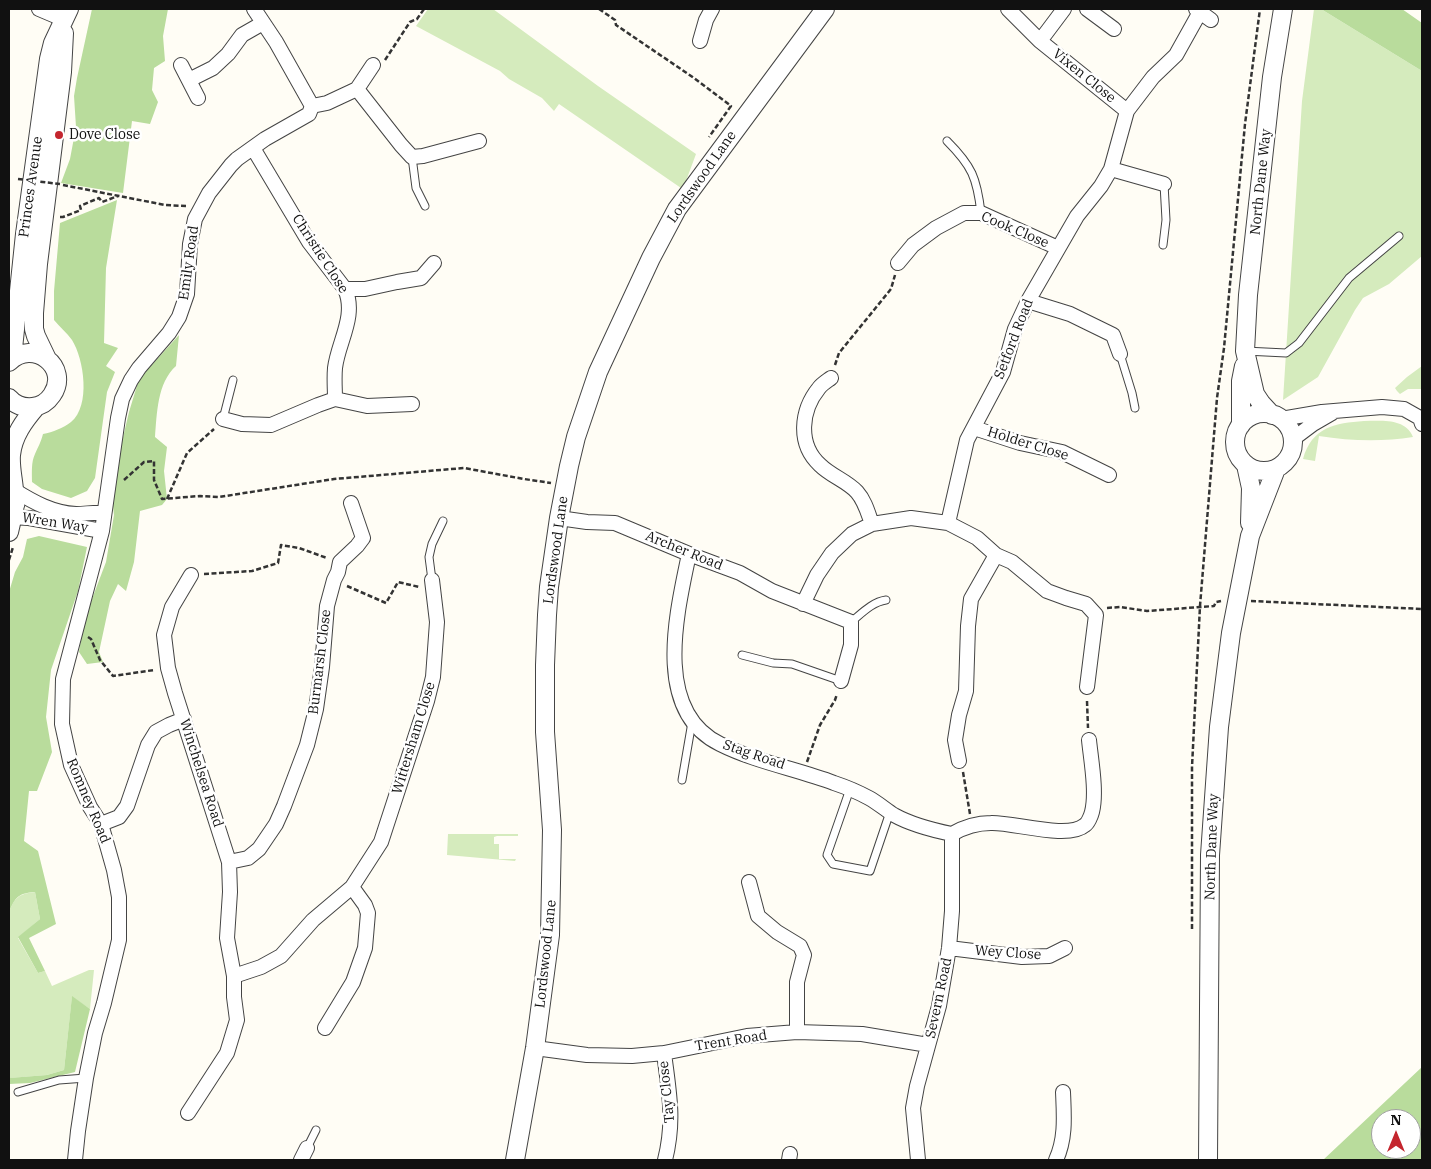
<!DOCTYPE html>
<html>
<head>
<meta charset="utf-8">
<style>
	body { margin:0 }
	#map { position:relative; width:1431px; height:1169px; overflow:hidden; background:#fffdf5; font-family:"IBM Plex Serif",serif }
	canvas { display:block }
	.frame { position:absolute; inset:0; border:10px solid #111; pointer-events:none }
	.north { position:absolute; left:1371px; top:1109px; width:50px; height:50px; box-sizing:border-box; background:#fff; border:1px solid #a0a0a0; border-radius:50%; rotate:0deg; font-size:14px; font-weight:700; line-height:20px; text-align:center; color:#111 }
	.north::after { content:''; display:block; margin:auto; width:18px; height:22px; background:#c4262e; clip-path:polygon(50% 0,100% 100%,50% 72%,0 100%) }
</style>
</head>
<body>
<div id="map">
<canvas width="1431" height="1169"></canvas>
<div class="frame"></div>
<div class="north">N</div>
</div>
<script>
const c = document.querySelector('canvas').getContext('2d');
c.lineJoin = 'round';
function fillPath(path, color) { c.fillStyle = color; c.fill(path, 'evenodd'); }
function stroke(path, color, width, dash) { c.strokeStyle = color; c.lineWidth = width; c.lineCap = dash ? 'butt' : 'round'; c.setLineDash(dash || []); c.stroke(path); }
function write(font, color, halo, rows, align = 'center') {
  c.font = font + ' "IBM Plex Serif",serif'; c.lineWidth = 5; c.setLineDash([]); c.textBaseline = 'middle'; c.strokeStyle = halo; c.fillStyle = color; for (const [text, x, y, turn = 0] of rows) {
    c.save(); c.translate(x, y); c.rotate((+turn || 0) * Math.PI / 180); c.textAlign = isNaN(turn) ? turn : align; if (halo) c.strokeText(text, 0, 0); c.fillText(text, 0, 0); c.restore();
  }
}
const green = new Path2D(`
	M428,9H493L598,86L696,154L686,181L681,188L559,104L554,111L542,98L509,79L500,71L416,26Z
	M1314,9H1321L1422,71V256L1389,284L1363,298L1355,310L1318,377L1283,400L1302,101Z
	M1422,366V387L1421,389H1408L1400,394L1397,391L1395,388L1407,377Z
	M1364,421C1382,421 1405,418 1413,437C1382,442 1350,441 1319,436L1315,461L1303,459C1312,427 1335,423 1364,421Z
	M448,834H518V836H497L494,837V844H499V859H516L515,861L447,855Z
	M35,892L40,919L18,938L38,973L45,971L52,986L89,970H94L90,1009L72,997L64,1070L47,1075L10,1078H9V912C15,897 19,894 35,892Z`);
const forest = new Path2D(`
	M92,9H168L163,36L165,61L154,68L152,90L158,102L150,124L132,121L123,193L61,183L70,159L76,127L74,96L77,78Z
	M1321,9H1402L1422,23V71Z
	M117,200L106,268L104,343L118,348L106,366L115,372L107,392L95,478L87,491L71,498L42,489L32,482C32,473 31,462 35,454C38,447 41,442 43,434C53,432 63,428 71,422C91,406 84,359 72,340C67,333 59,326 54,320V291L60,223Z
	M179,335L176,366C157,383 157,414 155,437L167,447L164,471L167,499L162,505L140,511L134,562L126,591L118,584L110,601L99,652L103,662L87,664L79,652L84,620L106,562L114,515L111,488L129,412L139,379Z
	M39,536L87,547L78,591L51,670L46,717L52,752L37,791H29L24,841L38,851L56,924L29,938L45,971L38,973L18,937L40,919L35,892C19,893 15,897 9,912V592L15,572L23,557L27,539Z
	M72,996L90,1009L75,1072L30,1083L9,1084V1078L47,1075L64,1070Z
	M1422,1067V1160H1320H1323ZM1381,1119H1411V1149H1381Z`);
const path = new Path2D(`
	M599,9L615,20L616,25L694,78L731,106L709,137
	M385,60L410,22L417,19L424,9
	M63,185L165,205L186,206
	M60,217H63L81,210L80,206L99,198L102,202L118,196
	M835,365L839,353L891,289L895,275
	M1290,467L1296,460L1300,451
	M124,480L144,462L154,461V480L162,499L200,496L219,497L334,479L464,468L524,479L551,483
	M167,499L187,453L214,429
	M9,560L13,547
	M204,574L252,571L278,563L281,545L299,548L327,558
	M347,586L386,603L398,582L419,587
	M1251,601L1422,609
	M1107,608L1120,607L1147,611L1214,606L1216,602L1221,601
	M88,637L91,639L100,660L113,676L154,670
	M1087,701L1088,728
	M807,762L820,725L835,700L837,694
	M963,772L970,814
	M1192,929V767L1200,606L1217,398L1224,348L1245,124L1260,9`);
const service = new Path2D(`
	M947,141C972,166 977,178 981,213
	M412,157L416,188L425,206
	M1163,245L1166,220L1164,184
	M1245,351L1286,353L1299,343L1349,278L1399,236
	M1120,354L1132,393L1135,408
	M223,419L233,380
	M432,580L429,557L432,544L443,521
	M851,622C861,614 872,602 886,600
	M742,655L773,663L792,664L841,681
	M682,780L692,722
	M850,789L827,855L833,864L870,871L890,812
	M18,1092L59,1080L86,1078
	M307,1148L316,1130`);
const minor = new Path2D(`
	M39,9L65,20
	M254,9L276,42L312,106
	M1008,9L1040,41L1127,111
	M1087,9L1114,29
	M1200,12L1211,20
	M700,41L706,20L712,9
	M1040,41L1064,9
	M181,65L198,98
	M189,80L213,68L228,54L242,35L263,23
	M357,89L401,145L412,157L423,156L479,141
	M253,148L309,242L345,289C357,316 338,342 335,368C334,379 335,389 335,399
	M1111,169L1164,184
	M898,263L913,245L936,228L964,213H981L1058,248
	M345,289H365L397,282L421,278L434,263
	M1028,301L1070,314L1113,335L1120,354
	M831,378C827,381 822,384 819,388C801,410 797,444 820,465C831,476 847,481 857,492C865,501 868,513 872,524
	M223,419L242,424L271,425L318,405L335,399L367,406L412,404
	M1281,419L1322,412L1382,407L1404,409L1420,418L1422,424
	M974,428L1020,443L1062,452L1109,475
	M1293,439L1313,424L1332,413
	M14,490C33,502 53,513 76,514C86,514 94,512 104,513
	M9,517L29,518L102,531
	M559,518L587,522L615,523L689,554L740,573L772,591L851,622V645L841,681
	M948,523L967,440L1003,372L1015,329L1028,301L1077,216L1101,186L1111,169L1127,111L1153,77L1176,55L1200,12L1196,9
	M689,554C677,612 652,711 720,744C756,762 797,769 834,783C846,787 858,792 869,798C878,803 886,810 894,815C912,825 932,830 952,834
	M803,604L817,575L832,553L852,534L872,524L911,518L948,523L977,538L996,555L1012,562L1047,591L1066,598L1086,604L1096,615L1087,687
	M959,761L955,740L959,715L966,691L968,626L971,599L996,555
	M101,824L119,817L127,806L148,745L156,732L169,725L184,719
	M952,834C964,827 976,823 991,823C1013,822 1068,840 1085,825C1088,823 1091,816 1092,812C1097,792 1091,760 1089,740
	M229,862L248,858L259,849L276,824L284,806L307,745L316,709L322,667L327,606L334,580L338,572L340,562L357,546L363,538L351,503
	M749,882L758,916L777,932L800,946L804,955L797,982V1032
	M949,948L1022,957L1049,956L1065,948
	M234,976L261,967L281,956L313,920L352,887L381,842L427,701L433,677L437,622L432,580
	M325,1028L353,982L365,948L368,913L365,905L352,887
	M535,1048L587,1055L632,1056L664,1053L747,1036L797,1032L862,1034L928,1045
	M664,1053C669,1093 675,1120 665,1160
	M188,1113L227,1053L237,1020L234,997V976L227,938L230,892L229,862L175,693L168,668L164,635L172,607L191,575
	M75,1160L78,1131L86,1078L95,1033L104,1003L119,940V897L114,870L101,824L90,807L71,765L62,724L63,679L102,531L118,418L122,399L131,380L139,368L169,333L179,317L187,294L190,244L195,219L209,193L231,165L237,159L265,139L309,114L312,106L327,103L357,89L373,65
	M301,1160L307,1148
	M789,1160L790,1154
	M918,1160L913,1108L917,1086L939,1006L949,948L952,911V834
	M1056,1160C1066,1138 1064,1116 1063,1092`);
const tertiary = new Path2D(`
	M12,358L25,234L49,59L53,43L69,9
	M47,359L36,336L34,329V313L38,264L62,72L64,33
	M9,362C33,338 71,367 52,395C48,401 41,406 33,407C24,408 15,405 9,398
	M1235 442a29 29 0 1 1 58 0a29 29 0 1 1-58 0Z
	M1272,415L1261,403L1255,394L1245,351L1248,295L1272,77L1283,9
	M1241,425V381L1244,366
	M1246,465L1251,488L1250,523
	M9,484C18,494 18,506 9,516
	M14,490C13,478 10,466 11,455C13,436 24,421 36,407
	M9,532L14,510
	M515,1160L535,1048L550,935L552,830L545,732V665L547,615L549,587L559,518L569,466L576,437L598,372L651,258L677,209L825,9
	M1208,1160L1210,855L1219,727L1231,633L1250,536L1276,469`);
const pathBridge = new Path2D(`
	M18,179L60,184`);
const markers = [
	[59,135,5,"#c4262e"]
];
const streetNames = [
	["Vixen Close",1084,76,39],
	["Lordswood Lane",702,177,-55],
	["North Dane Way",1261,182,-84],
	["Princes Avenue",31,187,-82],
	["Cook Close",1015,230,23],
	["Christie Close",320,254,57],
	["Emily Road",189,263,-82],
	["Setford Road",1014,339,-69],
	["Holder Close",1028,444,17],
	["Wren Way",55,523,9],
	["Lordswood Lane",556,550,-82],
	["Archer Road",684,551,22],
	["Burmarsh Close",320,662,-83],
	["Wittersham Close",414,738,-73],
	["Stag Road",754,755,19],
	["Winchelsea Road",201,773,72],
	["Romney Road",88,801,67],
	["North Dane Way",1212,847,-88],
	["Wey Close",1008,953,4],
	["Lordswood Lane",546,954,-84],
	["Severn Road",939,998,-78],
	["Trent Road",731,1041,-9],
	["Tay Close",667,1092,-96]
];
const poiNames = [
	["Dove Close",69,135]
];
fillPath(green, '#d5ebbd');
fillPath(forest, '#b9dc9c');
stroke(service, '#444', 9);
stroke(minor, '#444', 16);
stroke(tertiary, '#444', 20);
stroke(path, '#333', 2.5, [5, 2.5]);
stroke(service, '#fff', 7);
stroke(minor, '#fff', 14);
stroke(tertiary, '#fff', 18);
stroke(pathBridge, '#333', 2.5, [5, 2.5]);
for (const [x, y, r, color] of markers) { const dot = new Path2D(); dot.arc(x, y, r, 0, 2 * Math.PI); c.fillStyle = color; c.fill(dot); stroke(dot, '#fff', 2); }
write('14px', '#111', '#fff', streetNames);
write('14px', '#111', '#fff', poiNames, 'left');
</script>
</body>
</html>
